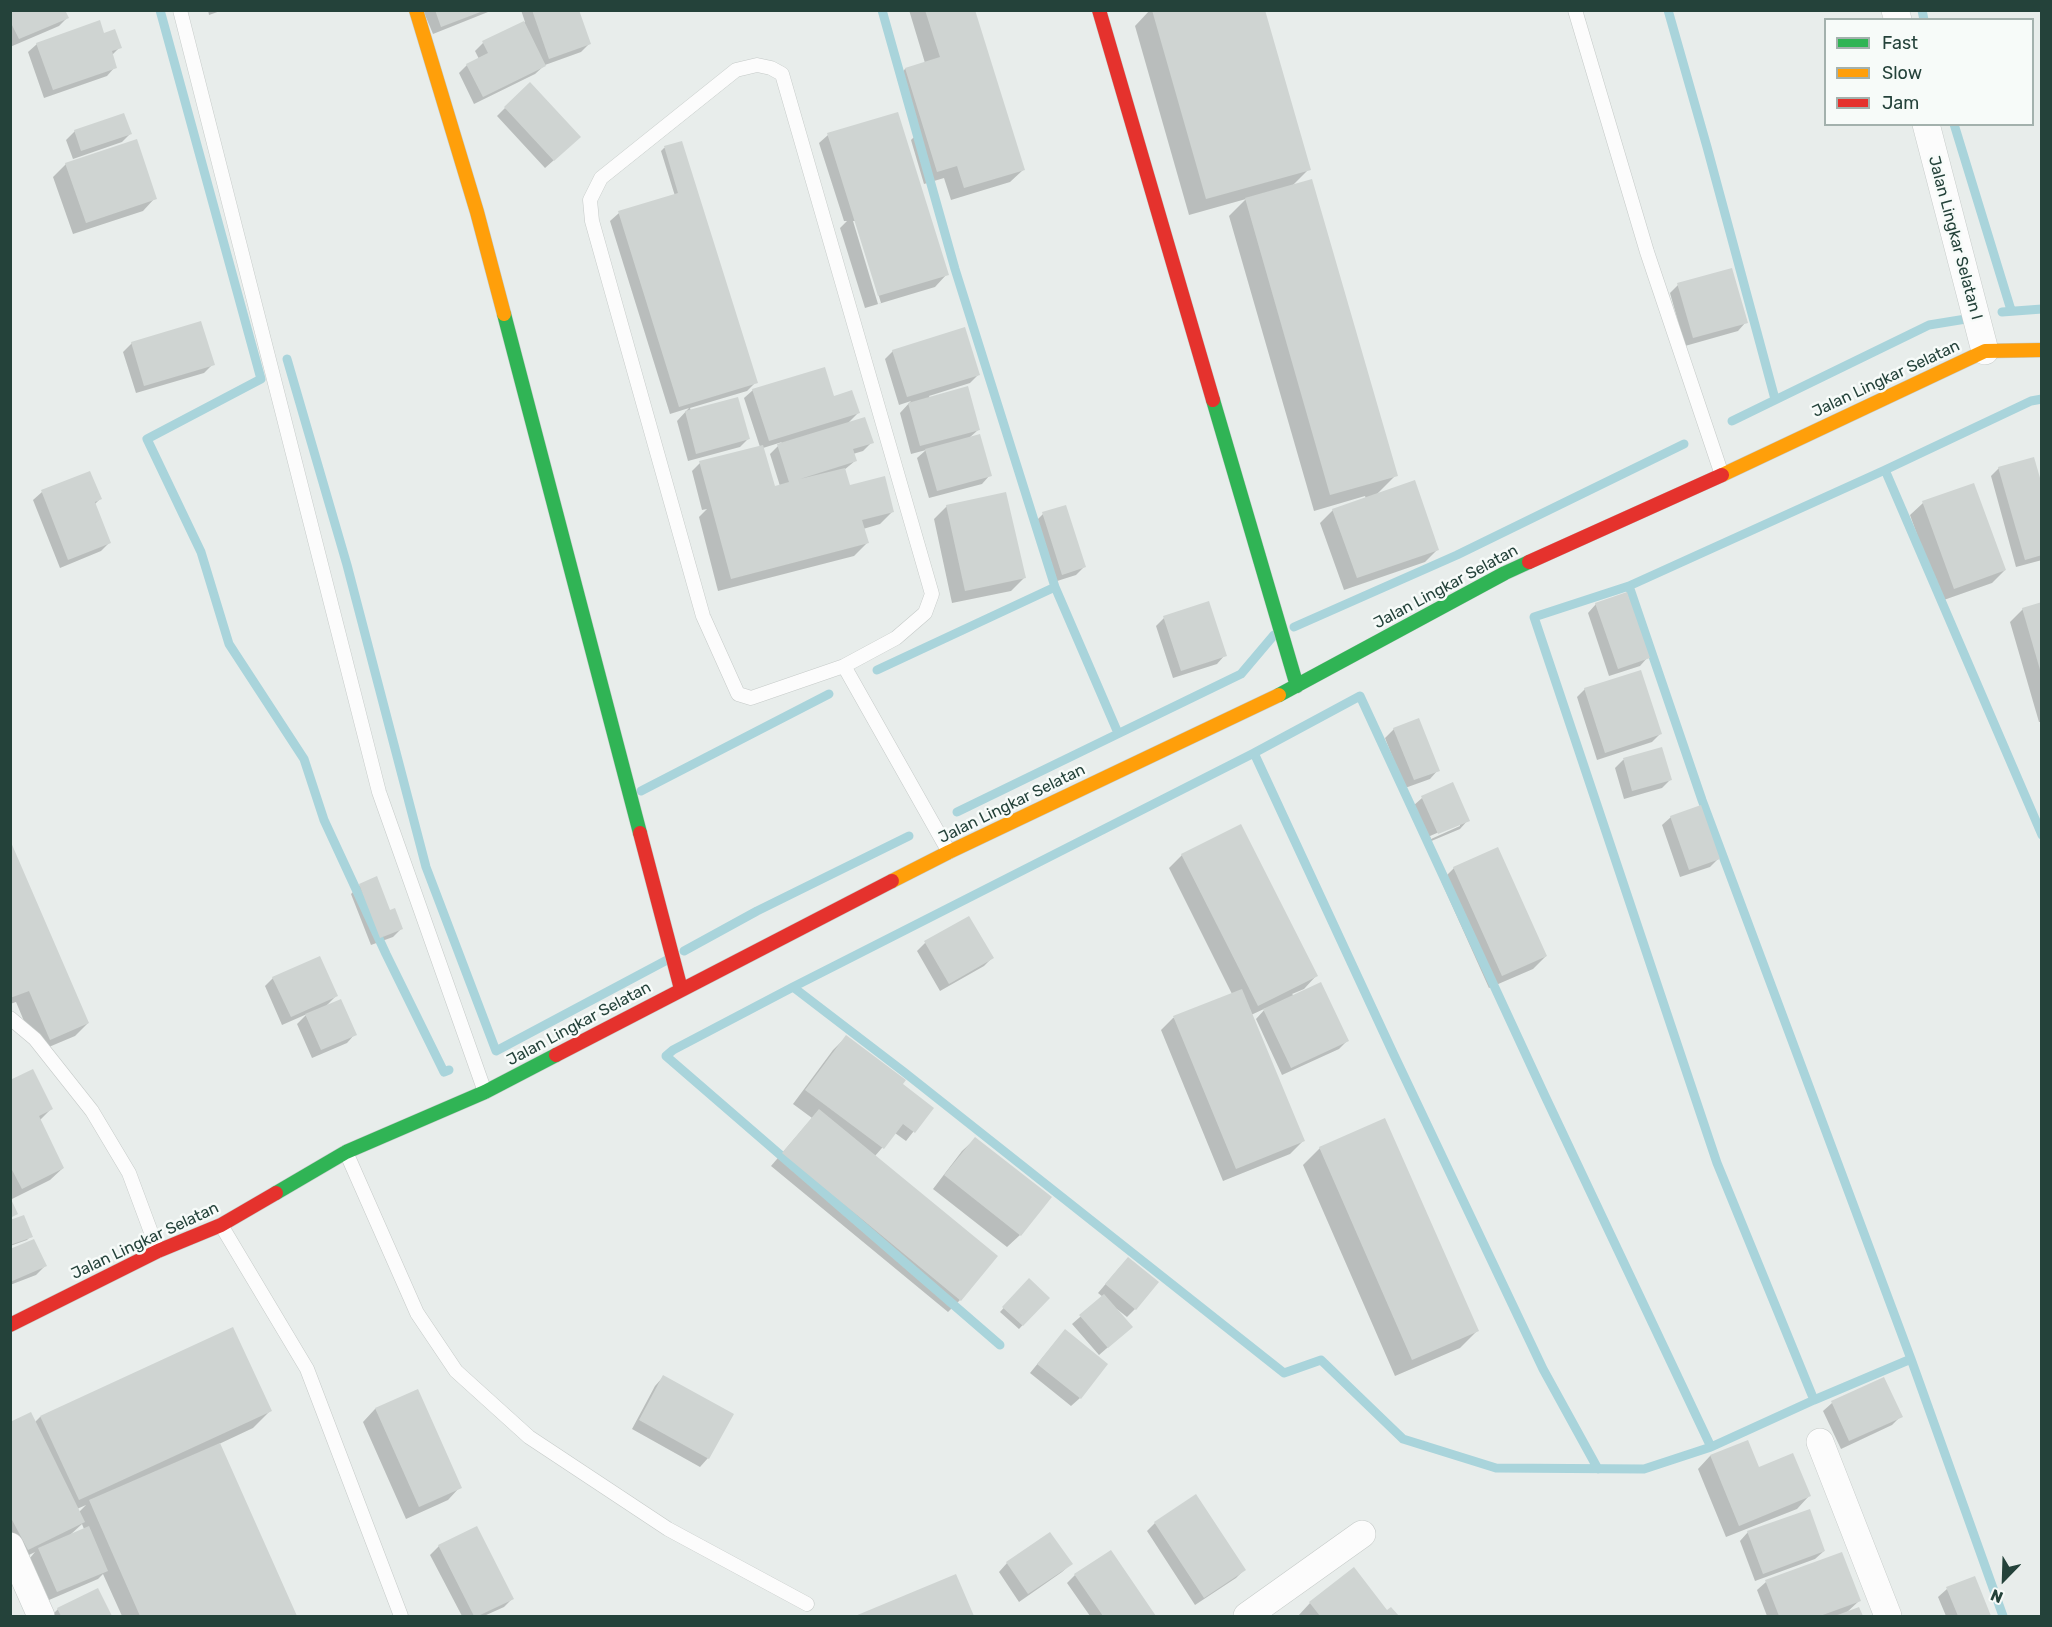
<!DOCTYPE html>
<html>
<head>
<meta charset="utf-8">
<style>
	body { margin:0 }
	#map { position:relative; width:2052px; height:1627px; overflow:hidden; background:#e8edeb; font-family:Rubik,sans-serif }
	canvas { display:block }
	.frame { position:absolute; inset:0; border:12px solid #24423a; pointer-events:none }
	.legend { position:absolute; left:1824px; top:18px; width:210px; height:108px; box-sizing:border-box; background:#f7fbf9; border:2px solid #a3b1ad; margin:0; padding:8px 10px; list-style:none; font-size:18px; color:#24423a }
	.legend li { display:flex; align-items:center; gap:12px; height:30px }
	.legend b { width:30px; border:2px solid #a3b1ad }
	.north { position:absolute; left:1974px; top:1549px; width:60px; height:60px; -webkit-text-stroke:4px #f7fbf9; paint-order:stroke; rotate:203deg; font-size:16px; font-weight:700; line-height:24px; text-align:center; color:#24423a }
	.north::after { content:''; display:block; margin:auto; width:21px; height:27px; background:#24423a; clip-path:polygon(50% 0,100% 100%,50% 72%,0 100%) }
</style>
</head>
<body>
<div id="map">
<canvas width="2052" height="1627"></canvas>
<div class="frame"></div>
<ul class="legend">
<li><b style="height:8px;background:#30b455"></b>Fast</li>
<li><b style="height:8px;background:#ff9f0a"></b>Slow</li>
<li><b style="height:8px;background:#e5322d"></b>Jam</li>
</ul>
<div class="north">N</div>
</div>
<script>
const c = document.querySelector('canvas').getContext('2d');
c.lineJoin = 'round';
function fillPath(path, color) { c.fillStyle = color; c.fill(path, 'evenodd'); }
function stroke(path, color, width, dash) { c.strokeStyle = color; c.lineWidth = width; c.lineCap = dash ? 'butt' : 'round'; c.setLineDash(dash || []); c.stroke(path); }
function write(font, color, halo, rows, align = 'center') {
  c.font = font + ' Rubik,sans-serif'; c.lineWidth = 5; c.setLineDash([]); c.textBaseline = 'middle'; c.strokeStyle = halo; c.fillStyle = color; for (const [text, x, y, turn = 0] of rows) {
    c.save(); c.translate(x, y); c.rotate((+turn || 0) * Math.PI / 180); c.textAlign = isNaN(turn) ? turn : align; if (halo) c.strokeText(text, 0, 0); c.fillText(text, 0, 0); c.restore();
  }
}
const shadow = new Path2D(`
	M10,10L67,18L59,26L10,47Z
	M208,10H223L209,15Z
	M423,10H493L433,34Z
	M521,10H578L589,44L581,52L545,65L535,74L474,104L459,73L467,65L479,59L475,51L483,43L525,22Z
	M909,10H973L1023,170L1010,182L951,200L944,178L924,184L911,140L915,136L897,78L905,69L925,63Z
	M1150,10H1264L1309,169L1292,186L1396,475L1376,495L1438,549L1425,562L1344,590L1320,523L1333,510L1366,499L1365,496L1314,511L1229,216L1246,199L1189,215L1135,26Z
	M103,34L120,47L111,56L115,67L107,76L44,98L28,52L37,44Z
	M505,108L571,145L545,168L497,116Z
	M75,131L130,134L122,142L73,159L66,140Z
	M828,135L947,274L935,287L865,308L840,228L847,221H844L819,143ZM853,221H856L881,303L878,304Z
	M681,143L756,382L747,391L690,408L691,411L748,439L740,447L688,461L677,421L689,408L670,414L610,221L619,213L675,196L661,151L664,148Z
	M66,164L155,198L143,211L73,234L53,177Z
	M1678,285L1746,322L1738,331L1685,346L1670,293Z
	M132,343L213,364L204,373L136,393L123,352Z
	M893,351L978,375L970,383L929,396L930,398L978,430L969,438L990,475L982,484L929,498L917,458L926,450L911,454L900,413L911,401L899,405L885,359Z
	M753,390L833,398L858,413L847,424L872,442L863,451L853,454L855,461L844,470L849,487L892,512L880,524L863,529L867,543L854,556L718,591L699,517L707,509L702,510L692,471L700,463L760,447L744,398ZM782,442L770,454L780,486L774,488L763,448Z
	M1999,468L2042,491V560L2016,567L1991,476Z
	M89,473L100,499L94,505L109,543L101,551L60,568L33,500L42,492Z
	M1923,503L2005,570L1992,583L1941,601L1910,515Z
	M947,506L1024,578L1011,591L952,603L934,519Z
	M1043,514L1084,567L1076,575L1054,582L1035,522Z
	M1596,604L1648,657L1640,666L1609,676L1588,613Z
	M2042,604V722H2039L2010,622L2023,609Z
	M1164,618L1225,655L1217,664L1173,678L1156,626Z
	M1585,689L1660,734L1652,742L1597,760L1577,697Z
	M1394,729L1438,770L1430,779L1405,788L1385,738Z
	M1661,749L1670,780L1662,788L1624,799L1615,768L1623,760Z
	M1422,798L1468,820L1460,829L1429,842L1413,806ZM1460,823V826L1431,839L1430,836Z
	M1671,817L1718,859L1710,867L1680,877L1662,825Z
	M10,844L88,1023L75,1036L37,1052L16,1002L10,1004Z
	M1182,855L1316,976L1304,989L1292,994L1347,1041L1339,1049L1282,1075L1256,1019L1266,1008L1251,1015L1303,1141L1290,1154L1223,1181L1161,1030L1173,1018L1232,994L1169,868Z
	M1454,868L1546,956L1533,969L1489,988L1441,881Z
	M360,885L389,912L401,929L393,937L371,945L351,894Z
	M925,943L992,958L984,966L940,991L917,951Z
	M273,978L336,996L326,1006L355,1034L347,1043L312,1058L297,1024L307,1014L282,1025L265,986Z
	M846,1037L897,1090L932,1108L906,1141L895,1133L875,1156L960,1300L948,1312L771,1166L812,1118L793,1104L833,1050Z
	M10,1081L51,1109L39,1121L63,1168L50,1180L10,1200Z
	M975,1139L1020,1235L1007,1247L933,1189L962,1151Z
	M1320,1148L1477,1331L1460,1348L1395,1376L1303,1165Z
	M10,1222L31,1236L27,1240L10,1246Z
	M10,1251L45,1266L36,1275L10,1285Z
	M1120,1267L1135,1309L1127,1317L1117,1309L1122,1335L1099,1355L1072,1324L1103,1297L1098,1293Z
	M1029,1280L1048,1298L1019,1329L1000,1312Z
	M1057,1340L1080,1398L1071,1406L1030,1373Z
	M663,1377L708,1458L700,1467L632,1429L655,1386Z
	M418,1391L460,1487L448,1500L406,1519L363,1422L375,1409Z
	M1832,1403L1901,1416L1892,1425L1841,1449L1823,1411Z
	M270,1411L253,1428L219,1444L295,1616H122L103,1574L98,1579L49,1600L30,1558L35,1552L15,1562L10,1554V1424L34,1423L40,1417ZM86,1505L79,1512L77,1509ZM82,1524L84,1529L70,1535Z
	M1747,1442L1758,1469L1809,1496L1797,1509L1726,1537L1698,1469L1710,1456Z
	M1155,1523L1244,1570L1236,1578L1195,1605L1147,1531Z
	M1748,1532L1824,1551L1815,1559L1755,1581L1740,1541Z
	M1050,1534L1071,1564L1062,1572L1019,1602L999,1572L1007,1563Z
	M439,1546L512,1599L504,1607L484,1616H462L430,1555Z
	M1110,1552L1154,1616H1090L1067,1583L1075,1575Z
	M956,1576L973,1616H858Z
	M1974,1578L1990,1616H1946L1938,1597L1947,1589Z
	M1766,1582L1859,1601L1846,1613L1859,1609L1862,1616H1767L1757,1590Z
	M97,1590L110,1616H51L58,1609Z
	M1310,1603L1387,1612L1391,1609L1397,1616H1298Z`);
const stream = new Path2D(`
	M160,10L261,379L147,439L201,552L229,644L304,759L324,820L386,954L444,1072L449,1070
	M882,10L955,269L1055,587L1118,733
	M1668,10L1707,147L1775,399
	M1922,10L1924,20
	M1954,124L2011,310
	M2002,312L2042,309
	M287,359L347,565L426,867L496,1051L667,960
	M1732,421L1929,325L1972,318
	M1885,470L2031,401L2042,399
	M1629,586L1534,617L1717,1163L1814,1400
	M1294,627L1457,555L1684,444
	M877,670L1055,587
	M1254,753L1360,696L1545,1096L1711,1447
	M641,791L829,694
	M957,812L1241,674L1274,635
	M684,951L757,911L909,836
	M793,987L673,1050L666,1056L1000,1345
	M1911,1359L2003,1616
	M1598,1469L1543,1369L1394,1055L1254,753L793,987L904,1072L1284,1373L1321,1360L1403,1439L1496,1468L1644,1469L1711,1447L1814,1400L1911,1359L1702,800L1629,586L1885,470L2042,835`);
const building = new Path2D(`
	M10,10H65L69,18L19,39L10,21Z
	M435,10H483V11L441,27Z
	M532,10H579L591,44L549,59Z
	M925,10H975L1025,170L964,188L957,166L937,172L905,68L940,57Z
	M1152,10H1265L1311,170L1206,199Z
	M100,20L104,33L115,29L122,48L112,51L117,68L53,90L36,43Z
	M524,21L546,66L483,97L466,64L488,53L482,41Z
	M530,82L581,137L554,161L504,107Z
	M898,112L949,275L878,296L827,133Z
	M124,113L132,134L81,151L74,130Z
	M137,139L157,199L86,223L65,163Z
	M682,141L758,383L679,407L618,211L678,193L664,146Z
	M1312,179L1398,476L1330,495L1245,198Z
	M1732,268L1748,323L1693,338L1677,283Z
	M201,321L215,365L144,386L131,342Z
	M965,327L980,375L907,397L892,350Z
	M825,367L834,396L852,390L860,413L769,441L752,389Z
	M968,386L980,430L920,446L908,403Z
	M738,397L750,439L696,454L685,411Z
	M865,417L874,443L853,449L857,461L800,479L845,468L850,485L885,476L894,512L862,520L869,543L731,579L699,461L763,445L775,486L789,482L777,444Z
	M980,434L992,476L937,491L925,449Z
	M2034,457L2042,485V555L2025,560L1998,467Z
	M90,471L102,499L95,502L111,543L68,560L41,490Z
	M1415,480L1439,550L1357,578L1332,509Z
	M1974,483L2006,570L1954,589L1922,501Z
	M1006,492L1026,578L965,591L946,505Z
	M1066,505L1086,567L1062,575L1042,512Z
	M1627,592L1650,658L1618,669L1595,603Z
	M1209,601L1227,656L1181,671L1163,616Z
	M2042,602V673H2041L2022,608Z
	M1641,670L1662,734L1605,753L1584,688Z
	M1419,718L1440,771L1414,780L1393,728Z
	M1662,747L1672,780L1632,791L1623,758Z
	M1453,782L1470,821L1438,834L1421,796Z
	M1701,805L1720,859L1689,870L1670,816Z
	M1241,824L1318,976L1258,1006L1181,854Z
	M10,840L89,1023L50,1040L29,991L10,998Z
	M1498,847L1547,956L1502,976L1453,867Z
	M377,876L390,910L395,908L403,929L380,938L359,884Z
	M969,916L994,958L949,984L924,941Z
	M320,956L338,996L291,1017L272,977Z
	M1321,982L1349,1041L1291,1068L1263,1009Z
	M1242,989L1305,1141L1236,1169L1173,1016Z
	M341,999L357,1035L321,1050L305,1014Z
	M846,1035L906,1080L903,1084L934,1108L915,1133L903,1124L884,1149L805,1090Z
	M33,1069L53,1109L39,1116L64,1168L22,1189L10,1166V1080Z
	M819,1109L998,1256L961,1301L782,1153Z
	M1385,1118L1479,1331L1412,1360L1319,1147Z
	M975,1137L1052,1197L1021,1236L944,1175Z
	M10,1197L18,1214L10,1218Z
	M24,1215L33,1237L10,1245V1220Z
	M34,1239L47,1266L10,1282V1249Z
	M1128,1257L1159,1282L1136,1310L1105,1284Z
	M1029,1278L1050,1298L1023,1326L1002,1307Z
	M1104,1294L1133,1327L1108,1348L1079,1315Z
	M233,1327L272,1411L79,1500L40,1416Z
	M1065,1329L1108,1364L1081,1399L1037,1364Z
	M663,1375L734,1414L709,1459L639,1420Z
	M1884,1377L1903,1417L1849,1441L1831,1401Z
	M418,1389L462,1488L419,1507L375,1408Z
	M31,1412L85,1522L28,1550L10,1516V1422Z
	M1748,1440L1759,1467L1793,1453L1811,1496L1739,1526L1710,1455Z
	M220,1443L297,1616H140L89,1500Z
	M1196,1494L1246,1570L1204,1598L1154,1522Z
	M1810,1509L1825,1551L1763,1574L1747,1531Z
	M89,1526L108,1571L57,1592L38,1548Z
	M477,1526L514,1599L478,1616H474L438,1545Z
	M1050,1532L1073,1564L1028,1594L1006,1562Z
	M1111,1550L1156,1616H1103L1074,1574Z
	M1842,1552L1861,1601L1820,1616H1779L1765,1580Z
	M1354,1567L1387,1610L1391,1607L1399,1616H1320L1309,1602Z
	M956,1574L974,1616H855Z
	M1975,1576L1991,1616H1958L1946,1587Z
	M98,1588L112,1616H61L57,1608Z
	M1859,1607L1863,1616H1835Z`);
const lane = new Path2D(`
	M180,10L379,792L485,1092
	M1575,10L1647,252L1722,475
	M757,65L771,68L782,74L932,594L925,613L896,638L844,666L751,698L738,694L703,616L592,221L590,200L601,178L736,70Z
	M844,666L949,852
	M10,1018L35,1039L92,1111L129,1173L158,1251
	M346,1152L417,1313L456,1371L529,1437L668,1529L807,1604
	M221,1225L307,1369L401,1616`);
const street = new Path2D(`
	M1895,10L1898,20
	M1926,124L1985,351
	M1820,1442L1888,1616
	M10,1546L41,1616
	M1247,1616L1362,1534`);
const fast = new Path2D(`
	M504,314L640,833
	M1213,400L1297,686
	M1279,695L1505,573L1529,562
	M276,1193L346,1152L485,1092L556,1055`);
const slow = new Path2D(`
	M416,10L477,212L504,314
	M1722,475L1985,351L2042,350
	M892,881L949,852L1279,695`);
const jam = new Path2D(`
	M1099,10L1213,400
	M1529,562L1722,475
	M640,833L681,989
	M556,1055L892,881
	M10,1325L158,1251L221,1225L276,1193`);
const streetNames = [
	["Jalan Lingkar Selatan I",1955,238,75],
	["Jalan Lingkar Selatan",1886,379,-25],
	["Jalan Lingkar Selatan",1446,587,-28],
	["Jalan Lingkar Selatan",1012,804,-26],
	["Jalan Lingkar Selatan",579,1024,-28],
	["Jalan Lingkar Selatan",145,1241,-25]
];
fillPath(shadow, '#0003');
stroke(stream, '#a9d4db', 9);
fillPath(building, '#cfd4d2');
stroke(lane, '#c5cac8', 15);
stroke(street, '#c5cac8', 28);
stroke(fast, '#c3cbc8', 15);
stroke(slow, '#c3cbc8', 15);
stroke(jam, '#c3cbc8', 15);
stroke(lane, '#fcfcfc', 14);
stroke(street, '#fcfcfc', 27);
stroke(fast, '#30b455', 14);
stroke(slow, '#ff9f0a', 14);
stroke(jam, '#e5322d', 14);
write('16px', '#24423a', '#f7fbf9', streetNames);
</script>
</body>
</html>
